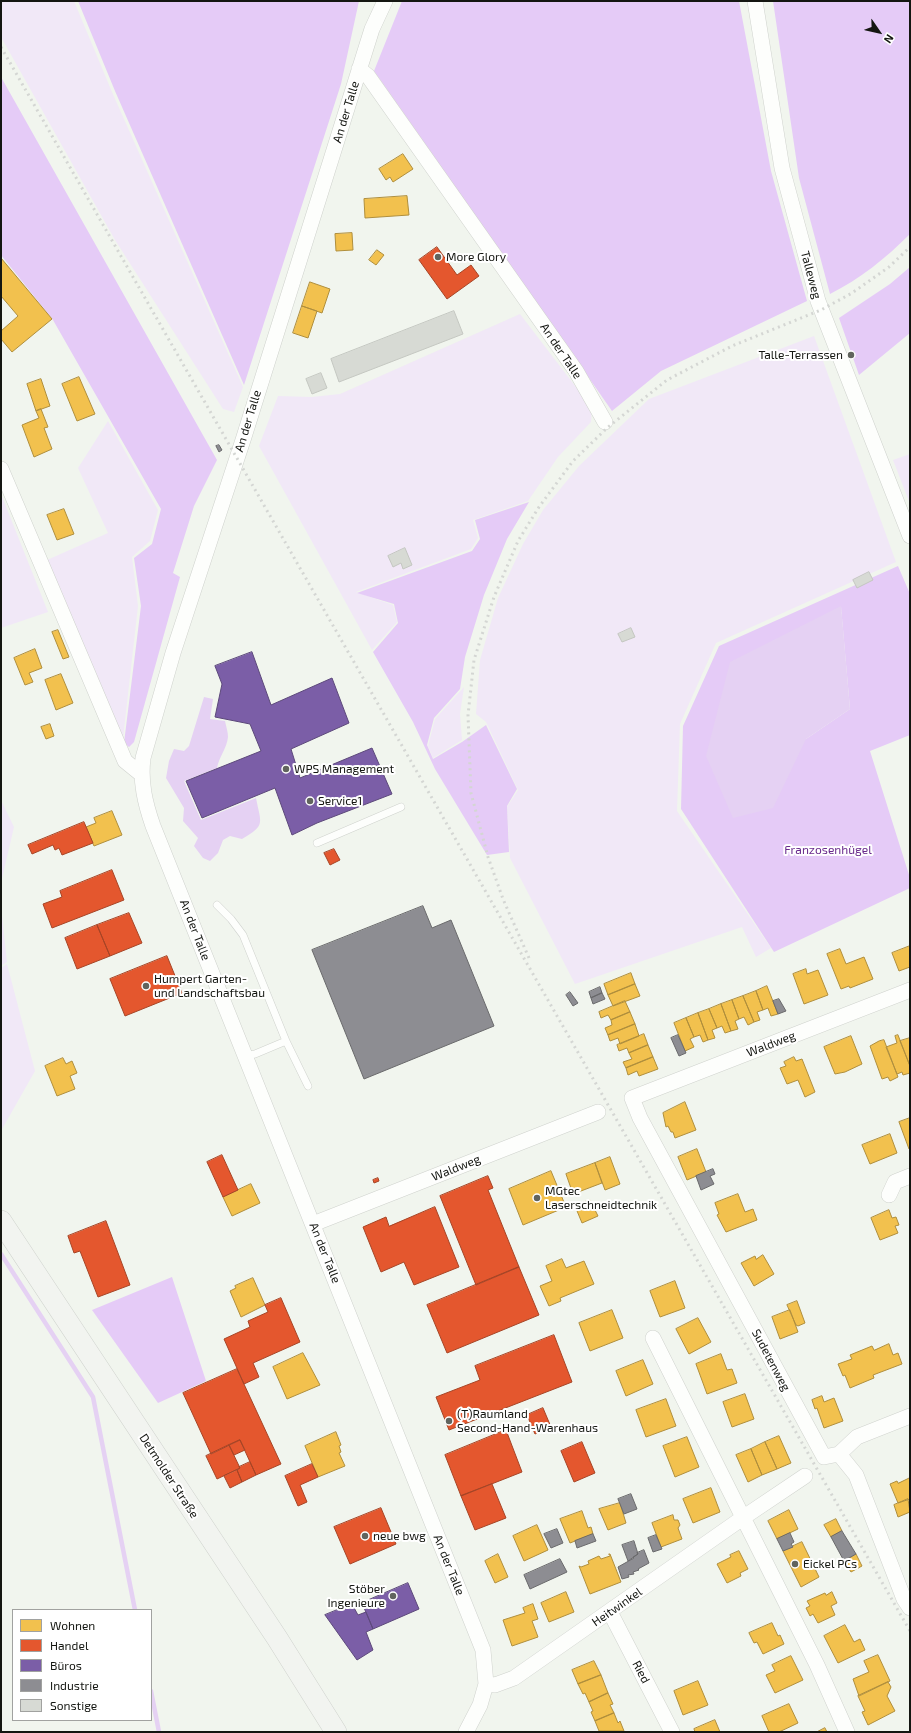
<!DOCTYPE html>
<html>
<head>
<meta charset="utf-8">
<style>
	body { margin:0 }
	#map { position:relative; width:911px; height:1733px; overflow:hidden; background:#f1f5ee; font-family:"Exo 2",sans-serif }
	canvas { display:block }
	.frame { position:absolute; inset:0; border:2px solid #141611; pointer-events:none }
	.legend { position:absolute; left:12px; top:1609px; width:140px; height:112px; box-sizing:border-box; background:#fff; border:1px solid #a1a2a0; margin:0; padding:5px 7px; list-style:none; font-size:12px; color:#141611 }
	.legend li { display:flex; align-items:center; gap:8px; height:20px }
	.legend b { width:20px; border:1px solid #a1a2a0 }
	.north { position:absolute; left:859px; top:12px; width:40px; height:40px; -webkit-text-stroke:3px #fff; paint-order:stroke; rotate:124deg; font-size:11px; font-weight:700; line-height:16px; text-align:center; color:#141611 }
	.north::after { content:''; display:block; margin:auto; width:14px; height:18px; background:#141611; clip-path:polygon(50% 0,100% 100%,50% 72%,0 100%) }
</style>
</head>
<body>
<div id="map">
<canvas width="911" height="1733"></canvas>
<div class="frame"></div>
<ul class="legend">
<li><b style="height:11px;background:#f2c14e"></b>Wohnen</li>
<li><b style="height:11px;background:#e4572e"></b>Handel</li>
<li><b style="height:11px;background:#7b5ea7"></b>Büros</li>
<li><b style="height:11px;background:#8d8d92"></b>Industrie</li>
<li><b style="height:11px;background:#d7dad4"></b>Sonstige</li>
</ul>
<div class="north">N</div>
</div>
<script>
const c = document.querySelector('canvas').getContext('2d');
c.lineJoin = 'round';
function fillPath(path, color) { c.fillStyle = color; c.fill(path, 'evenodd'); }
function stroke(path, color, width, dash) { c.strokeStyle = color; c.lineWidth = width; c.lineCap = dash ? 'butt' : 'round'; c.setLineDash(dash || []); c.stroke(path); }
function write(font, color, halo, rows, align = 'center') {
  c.font = font + ' "Exo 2",sans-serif'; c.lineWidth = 4; c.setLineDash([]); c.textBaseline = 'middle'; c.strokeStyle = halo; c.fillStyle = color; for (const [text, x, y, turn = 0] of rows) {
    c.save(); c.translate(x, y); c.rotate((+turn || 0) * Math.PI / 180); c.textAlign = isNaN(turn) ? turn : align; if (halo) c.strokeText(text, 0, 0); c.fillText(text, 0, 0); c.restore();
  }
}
const green = new Path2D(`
	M1,1H74L112,92L243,387L234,412L223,409L115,240L1,37Z
	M520,314L592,408L591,422L558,457L528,501L473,520L478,538L471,549L356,592L393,605L397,622L372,650L259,446L278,396L312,397L340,394Z
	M814,336L896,562L716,643L680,724L677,811L771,948L756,957L742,927L575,984L510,858L507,807L518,790L486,722L476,714L480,660L498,598L523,544L543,510L579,466L649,399Z
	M108,421L158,510L150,541L132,557L138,606L122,747L47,560L108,533L78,468Z
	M910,454V504L893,460Z
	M1,494L48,612L1,628Z
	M464,687L460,714L462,740L433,758L428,746L435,719Z
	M1,800L14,827L1,883Z
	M1,906L7,962L1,966Z
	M7,964L35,1071L1,1131V968Z`);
const forest = new Path2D(`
	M78,1H359L341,84L244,385L115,91Z
	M402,1H739L771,171L807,301L661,371L612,411L374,71Z
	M773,1H910V234C886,258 860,279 830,294L799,178Z
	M1,77L217,460L194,506L173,573L180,577L134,742L129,747L124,743L141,606L134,558L152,544L161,509L53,320L1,255Z
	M910,267V333L859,375L839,318L890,284Z
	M529,502L507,539L484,595L465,657L460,689L434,718L427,745L433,759L462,742L486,725L517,789L507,806L509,852L487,855L435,769L413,722L373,652L398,623L394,604L357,593L472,551L480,539L475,520Z
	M898,566L910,594V735L870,751L910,878V888L774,952L681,809L683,726L719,646ZM841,607L850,709L806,739Z
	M172,1277L206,1381L158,1403L92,1310Z`);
const water = new Path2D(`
	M841,606L850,709L806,739L773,808L733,818L706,756L730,662Z
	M204,697L213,699L210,719L225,721C226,726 228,732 228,737C227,748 219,757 217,768L184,781L201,820L256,798C261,824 266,825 242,839L230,836L223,840L218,853L210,861L203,858L194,846L198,838L183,821L184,808L166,778L169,761L174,749L184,751L189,746Z`);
const homes = new Path2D(`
	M403,154L413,169L393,182L390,177L386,180L379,169Z
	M407,196L409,215L365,218L364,199Z
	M352,233L353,250L336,251L335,234Z
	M377,250L384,255L376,265L369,260Z
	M1,258L52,319L12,352L1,339V331L18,316L1,296Z
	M310,282L330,289L322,313L302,306Z
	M302,306L317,311L308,338L293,333Z
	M79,377L95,414L77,421L62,384Z
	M41,379L50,406L36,411L27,384Z
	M41,409L48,427L44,428L52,449L34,457L22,425L39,418L36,411Z
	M64,509L74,534L57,540L47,515Z
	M58,630L69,657L63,659L52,632Z
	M35,649L42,668L29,673L33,682L25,685L14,658Z
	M61,674L73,703L56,710L45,680Z
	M50,724L54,736L46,739L41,727Z
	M112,811L122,835L94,846L86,827L96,823L94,818Z
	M910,946V967L899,971L892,953Z
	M840,949L846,964L864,957L873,979L850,988L849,986L841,989L827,954Z
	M806,969L807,974L818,970L828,995L804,1004L793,974Z
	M631,973L635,984L608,995L604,984Z
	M635,984L640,996L613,1006L608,995Z
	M767,986L778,1014L771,1016L768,1008L763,1010L756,991Z
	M756,991L763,1010L757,1012L760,1020L754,1022L743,996Z
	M743,996L754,1022L748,1025L744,1017L739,1019L732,1000Z
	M732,1000L739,1019L735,1021L738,1029L731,1031L721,1004Z
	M625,1001L630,1012L611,1020L608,1015L601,1018L599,1012Z
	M721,1004L731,1031L725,1033L722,1026L717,1028L709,1009Z
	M709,1009L717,1028L712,1030L715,1038L708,1040L698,1013Z
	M630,1012L635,1024L608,1035L605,1028L612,1025L611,1020Z
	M698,1013L708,1040L703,1042L700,1035L694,1037L686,1018Z
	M686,1018L694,1037L690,1039L694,1047L685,1051L674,1023Z
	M635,1024L639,1036L620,1044L618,1038L610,1041L608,1035Z
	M644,1034L648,1045L629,1053L627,1048L619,1051L617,1045Z
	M898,1035L910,1066V1073L903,1075L902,1072L897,1074L886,1047L897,1043L895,1036Z
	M851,1036L862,1064L845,1072L835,1074L824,1047Z
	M910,1038V1066L900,1041Z
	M884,1040L898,1077L890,1081L888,1077L882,1079L870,1046L879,1041Z
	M648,1045L653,1057L626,1068L623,1062L632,1059L629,1053Z
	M653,1057L658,1069L639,1076L637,1071L628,1075L626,1068Z
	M794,1057L796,1061L802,1059L815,1092L805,1097L798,1080L787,1084L780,1068L786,1066L784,1062Z
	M63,1058L66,1064L72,1061L77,1073L70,1076L75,1089L57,1096L45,1066Z
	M685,1102L696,1130L675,1138L673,1132H671L668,1126L666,1127L663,1113Z
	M910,1118V1149H909L899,1122Z
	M890,1134L897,1153L870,1164L862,1145Z
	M697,1149L706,1172L687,1180L678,1157Z
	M610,1157L620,1184L605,1190L595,1163Z
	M595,1163L602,1183L573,1194L566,1174Z
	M551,1171L566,1207L523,1225L509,1189Z
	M251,1184L260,1203L232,1216L223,1197Z
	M738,1194L745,1212L753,1209L757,1220L726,1232L717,1215L719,1214L715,1203Z
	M590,1200L598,1216L582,1223L575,1206Z
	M889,1210L892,1218L896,1217L899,1225L895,1226L898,1233L880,1240L871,1218Z
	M763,1255L774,1274L754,1286L741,1263L755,1256L756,1259Z
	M562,1259L566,1268L584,1261L594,1284L560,1298L561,1301L549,1306L540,1286L552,1281L546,1266Z
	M253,1278L265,1305L241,1317L230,1291L236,1288L235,1286Z
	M675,1281L685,1308L660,1317L650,1291Z
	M797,1301L805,1323L798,1326L796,1325L787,1305Z
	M612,1310L623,1338L590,1351L579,1323Z
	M790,1310L798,1332L780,1339L772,1317Z
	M698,1318L711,1342L689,1354L676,1329Z
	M889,1344L893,1355L898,1353L902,1364L873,1375L874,1378L850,1388L845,1375L843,1376L838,1364L852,1359L850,1355L872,1346L874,1350Z
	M303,1353L320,1385L287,1399L273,1367Z
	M721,1354L727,1370L732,1369L737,1383L707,1394L696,1364Z
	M643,1360L653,1384L626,1396L616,1371Z
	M745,1394L754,1419L732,1427L723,1402Z
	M822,1396L824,1402L834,1398L843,1421L824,1428L817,1408L815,1409L812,1400Z
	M666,1399L676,1426L646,1437L636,1410Z
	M336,1432L341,1445L339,1446L341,1452L339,1453L345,1466L318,1477L305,1446Z
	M779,1436L791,1463L777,1469L765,1442Z
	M687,1437L699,1467L675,1477L663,1446Z
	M765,1442L777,1469L762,1475L751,1449Z
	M751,1449L762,1475L748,1482L736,1455Z
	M910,1478V1499L898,1503L890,1484L897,1481L898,1483Z
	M711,1488L720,1512L693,1523L683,1499Z
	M908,1499L910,1512L898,1517L894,1505Z
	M620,1503L626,1523L608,1530L599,1509Z
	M789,1510L798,1529L777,1539L768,1521Z
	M582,1511L588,1528L591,1527L593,1534L570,1543L560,1519Z
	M673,1515L674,1520H678L680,1525L678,1528L682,1539L661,1547L652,1523Z
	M836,1519L842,1531L831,1537L824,1525Z
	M537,1525L548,1550L524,1561L513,1536Z
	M802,1542L819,1577L801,1587L783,1551Z
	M739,1551L748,1569L740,1573L741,1576L727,1583L717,1564L731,1557L730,1555Z
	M498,1554L508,1577L495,1583L485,1561Z
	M609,1554H610L621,1582L590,1594L579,1566L581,1567L589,1564L588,1561L599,1556L601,1559L610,1556Z
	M856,1554L862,1566L851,1572L844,1561Z
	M566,1592L574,1612L549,1622L541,1603Z
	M832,1592L837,1603L831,1606L835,1615L818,1623L813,1614L810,1616L806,1608L810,1606L807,1601L825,1593L826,1595Z
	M533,1604L538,1619L532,1621L538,1637L512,1646L503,1620L525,1613L523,1608Z
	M772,1623L778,1636L780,1635L784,1644L763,1654L757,1642L754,1643L749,1633Z
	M845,1625L854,1642L860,1639L865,1650L838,1663L824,1636Z
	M878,1655L890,1681L859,1696L853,1679L869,1672L864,1661Z
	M791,1656L803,1680L775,1693L766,1675L775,1671L772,1665Z
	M594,1661L601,1675L578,1684L572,1670Z
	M601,1675L608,1693L589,1702L585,1693L583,1694L578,1684Z
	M698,1681L708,1705L683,1715L674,1691Z
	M888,1682L891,1687L887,1696L895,1711L868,1725L862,1712L865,1711L858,1696Z
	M608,1693L613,1704L610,1705L614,1713L595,1721L591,1712L593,1711L589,1702Z
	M789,1704L798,1723L779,1732H769L762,1716Z
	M614,1713L618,1723L620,1721L624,1731H599L595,1721Z
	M715,1720L720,1732H695L694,1729Z
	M825,1728L827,1732H817Z`);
const shops = new Path2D(`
	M437,247L457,275L471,265L479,276L447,299L419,260Z
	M84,822L93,843L62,855L59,848L55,850L53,845L32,854L28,845Z
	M334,849L340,860L330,865L324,853Z
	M112,870L124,900L52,928L43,904L62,897L60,891Z
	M129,913L142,943L110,956L97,925Z
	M97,925L110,956L77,969L65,938Z
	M167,956L182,993L125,1016L110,979Z
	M222,1155L238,1190L223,1197L207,1162Z
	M488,1176L493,1188L488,1190L519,1267L476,1285L440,1196Z
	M378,1178L379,1181L374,1183L373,1180Z
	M435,1207L459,1267L414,1285L404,1262L381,1272L363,1227L386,1217L389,1226Z
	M106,1221L130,1285L98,1297L80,1251L74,1253L68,1236Z
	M519,1267L539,1315L447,1353L427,1305Z
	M281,1298L300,1342L253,1363L259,1377L244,1384L224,1339L250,1327L248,1321L268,1312L265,1305Z
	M554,1335L572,1382L449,1430L436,1397L480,1380L475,1366Z
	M237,1369L281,1464L256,1475L240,1440L211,1454L183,1393Z
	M543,1408L551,1427L535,1434L527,1415Z
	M506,1430L522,1472L461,1496L445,1455Z
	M240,1440L245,1450L234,1455L229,1445Z
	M582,1442L595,1473L574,1482L561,1451Z
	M229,1445L240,1468L217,1479L206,1456Z
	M250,1462L256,1475L242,1482L237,1470L240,1468L239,1467Z
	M312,1464L318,1477L300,1485L307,1502L298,1506L285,1476Z
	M237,1470L242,1482L230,1488L224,1476Z
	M492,1484L506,1518L475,1530L461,1496Z
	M381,1508L396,1544L350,1564L334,1527Z`);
const offices = new Path2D(`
	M252,652L271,705L332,678L349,723L291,749L300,778L372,748L392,794L317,823L292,835L275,788L202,818L186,781L261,751L250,724L215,717L222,684L215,666Z
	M408,1583L419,1609L373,1629L362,1603Z
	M352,1604L358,1615L366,1612L373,1629L366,1632L373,1650L357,1660L325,1615Z`);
const industry = new Path2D(`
	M219,445L222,450L219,452L216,446Z
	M423,906L432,928L451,920L494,1026L364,1079L312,950Z
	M600,987L602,993L591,998L589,992Z
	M570,992L578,1003L573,1006L566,995Z
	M602,993L605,999L593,1004L591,998Z
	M779,999L786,1011L778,1014L773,1001Z
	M678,1035L686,1053L679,1056L671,1038Z
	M713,1169L715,1174L710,1176L714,1184L701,1190L696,1176Z
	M631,1494L637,1509L624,1514L618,1499Z
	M557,1529L563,1543L551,1548L544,1534Z
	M842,1531L856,1554L844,1561L831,1537Z
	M790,1533L794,1542L791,1544L793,1547L783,1551L777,1539Z
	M593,1534L596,1541L577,1548L575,1541Z
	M656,1535L662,1549L653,1552L648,1538Z
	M634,1541L638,1554L628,1561L622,1545Z
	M644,1550L649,1563L638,1569L639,1570L633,1572L634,1574L628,1575L629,1577L622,1579L618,1567L634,1558L633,1557L638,1554L637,1553Z
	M560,1559L567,1572L530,1589L524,1575Z`);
const stream = new Path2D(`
	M1,1254L93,1397L135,1610
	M151,1691L159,1732`);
const building = new Path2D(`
	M454,311L463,334L339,382L331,359Z
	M321,373L327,388L312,394L306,379Z
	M405,548L412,565L403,569L401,563L393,567L388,556Z
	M869,572L873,580L857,588L853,580Z
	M631,628L635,637L622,642L618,634Z`);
const lane = new Path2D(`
	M317,843L401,807
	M217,905L231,919L243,935L286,1041L308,1086
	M245,1056L255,1054L286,1041`);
const street = new Path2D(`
	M385,1L372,29L243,440L173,653L143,758C140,782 145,803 153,826L483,1650L486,1684L480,1705L466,1732
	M755,1L782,168L818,301L910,536
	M359,69L368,76L576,371L605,422
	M1,469L125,761L141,774
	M889,1195L895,1182L910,1176
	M313,1224L598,1112
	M653,1338L817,1665L847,1732
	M839,1454L824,1457L640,1118L632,1098L910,990
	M839,1454L856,1475L904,1599L910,1608
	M839,1454L857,1437L910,1416
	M610,1612L672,1732
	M486,1684L495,1685L514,1678L744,1517L805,1476`);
const secondary = new Path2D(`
	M1,1221L277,1638L336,1732`);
const rail = new Path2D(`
	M1,47L910,1631
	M529,958L503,899L488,857L471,793L468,715L474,660L494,597L518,541L539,507L573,461L607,428L667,380L732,346L821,310L852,293L889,267L910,247`);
const markers = [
	[438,257,4,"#61645e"],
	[851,355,4,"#61645e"],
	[286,769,4,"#61645e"],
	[310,801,4,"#61645e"],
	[146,986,4,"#61645e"],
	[537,1198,4,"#61645e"],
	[449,1421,4,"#61645e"],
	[365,1536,4,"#61645e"],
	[795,1564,4,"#61645e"],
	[393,1596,4,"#61645e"]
];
const streetNames = [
	["An der Talle",346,112,-73],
	["Talleweg",811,275,75],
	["An der Talle",561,351,56],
	["An der Talle",248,421,-73],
	["An der Talle",195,930,69],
	["Waldweg",771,1044,-21],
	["Waldweg",456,1168,-22],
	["An der Talle",325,1253,68],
	["Sudetenweg",771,1360,62],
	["Detmolder Straße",169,1476,57],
	["An der Talle",449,1565,68],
	["Heitwinkel",617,1607,-35],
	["Ried",641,1672,62]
];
const poiNames = [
	["More Glory",446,257],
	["Talle-Terrassen",843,355,"right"],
	["WPS Management",294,769],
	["Service1",318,801],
	["Humpert Garten-",154,979],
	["und Landschaftsbau",154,993],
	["MGtec",545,1191],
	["Laserschneidtechnik",545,1205],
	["(T)Raumland",457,1414],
	["Second-Hand-Warenhaus",457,1428],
	["neue bwg",373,1536],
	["Eickel PCs",803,1564],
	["Stöber",385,1589,"right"],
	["Ingenieure",385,1603,"right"]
];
const parkNames = [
	["Franzosenhügel",828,850]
];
fillPath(green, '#f1e8f7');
fillPath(forest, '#e5cbf7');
fillPath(water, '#e5d1f3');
fillPath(homes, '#f2c14e');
stroke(homes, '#af8e3c', 1);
fillPath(shops, '#e4572e');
stroke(shops, '#a64425', 1);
fillPath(offices, '#7b5ea7');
stroke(offices, '#5c487a', 1);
fillPath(industry, '#8d8d92');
stroke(industry, '#69696b', 1);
stroke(stream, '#e5d1f3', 4.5);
fillPath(building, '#d7dad4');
stroke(building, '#c4c7c1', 1);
stroke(lane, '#cfd2cd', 8);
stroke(street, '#cfd2cd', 16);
stroke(secondary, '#cfd2cd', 22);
stroke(lane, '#fdfefc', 7);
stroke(street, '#fdfefc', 15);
stroke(secondary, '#f2f4f0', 21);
stroke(rail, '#d4d6d3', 3, [2, 4]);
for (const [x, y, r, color] of markers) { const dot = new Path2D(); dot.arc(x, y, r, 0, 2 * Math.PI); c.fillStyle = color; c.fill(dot); stroke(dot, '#fff', 1.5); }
write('12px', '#141611', '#fff', streetNames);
write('12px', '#141611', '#fff', poiNames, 'left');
write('12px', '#692a8c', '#fff', parkNames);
</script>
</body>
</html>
